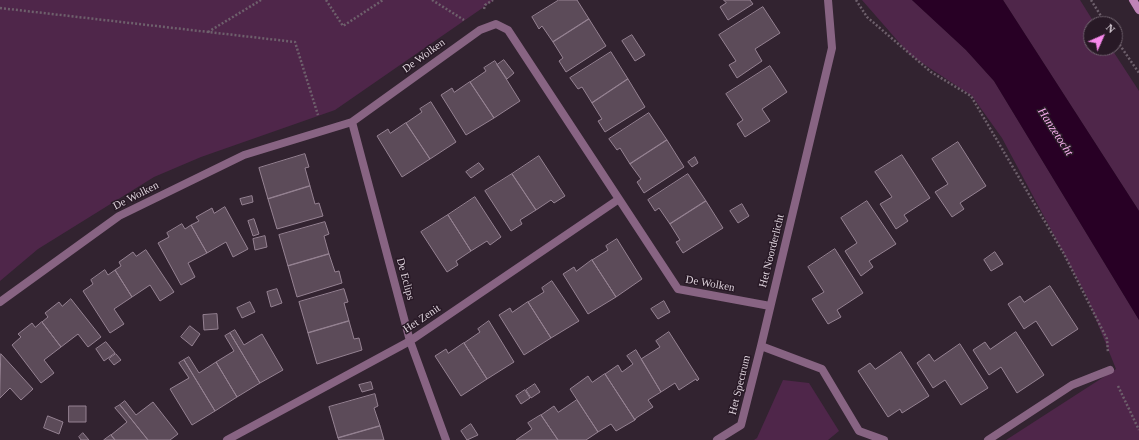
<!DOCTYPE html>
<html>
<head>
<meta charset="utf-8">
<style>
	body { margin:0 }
	#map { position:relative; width:1139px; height:440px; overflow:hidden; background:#322330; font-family:"Times New Roman",serif }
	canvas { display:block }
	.north { position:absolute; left:1083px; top:16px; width:40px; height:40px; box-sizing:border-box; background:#281926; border:1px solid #70636e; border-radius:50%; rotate:45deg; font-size:11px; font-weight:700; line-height:16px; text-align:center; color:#ddd2db }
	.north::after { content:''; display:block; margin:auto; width:14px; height:18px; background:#f788eb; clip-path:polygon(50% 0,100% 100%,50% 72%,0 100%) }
</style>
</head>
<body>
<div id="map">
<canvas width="1139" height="440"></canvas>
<div class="north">N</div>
</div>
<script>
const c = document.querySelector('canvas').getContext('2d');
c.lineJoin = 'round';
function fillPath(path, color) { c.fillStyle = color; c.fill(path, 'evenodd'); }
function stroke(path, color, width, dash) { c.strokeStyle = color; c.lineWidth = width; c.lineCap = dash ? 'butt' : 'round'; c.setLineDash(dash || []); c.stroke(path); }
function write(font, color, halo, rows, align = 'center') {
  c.font = font + ' "Times New Roman",serif'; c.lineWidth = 3; c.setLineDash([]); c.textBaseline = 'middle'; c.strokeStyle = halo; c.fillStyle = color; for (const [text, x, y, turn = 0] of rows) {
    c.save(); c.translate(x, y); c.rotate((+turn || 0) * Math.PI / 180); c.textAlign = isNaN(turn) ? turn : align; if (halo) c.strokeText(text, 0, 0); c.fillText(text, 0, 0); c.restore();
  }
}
const green = new Path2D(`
	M0,0H494L335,110L201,157L154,177L38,249L0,281Z
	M862,0H912L966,50L994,81L1139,320V440H1006L1116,369L1087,297L1002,138L972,96L910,55Z
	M1003,0H1080L1095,24H1091V48H1111L1139,91V211Z
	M783,380L809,383L839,431L828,440H754L757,438Z`);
const water = new Path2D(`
	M912,0H1003L1139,211V320L994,81L966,50Z`);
const building = new Path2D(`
	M559,0H577L589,19L553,42L542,26L539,29L532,17Z
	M724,0H750L753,4L728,20L720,7L726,3Z
	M763,7L780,33L755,49L762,61L737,78L729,65L736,61L719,35Z
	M589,19L606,46L566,72L559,61L563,58L553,42Z
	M632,35L645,55L635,61L622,41Z
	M611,52L628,79L592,103L582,87L578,89L570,78Z
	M504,60L514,73L507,79L497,65Z
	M495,61L520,101L494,118L470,82L486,71L484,68Z
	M770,66L787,92L762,109L770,121L745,137L737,124L743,120L726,94Z
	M628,79L645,107L605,132L598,121L602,119L592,103Z
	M470,82L494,118L466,135L441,95L452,88L454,92Z
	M431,102L456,142L430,159L406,123L422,112L420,109Z
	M649,113L667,140L630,164L620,148L617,150L609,139Z
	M406,123L430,159L402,177L377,136L388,129L390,133Z
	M667,140L684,167L644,193L637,182L641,179L630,164Z
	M958,142L986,186L960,203L964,209L952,217L935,192L948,184L932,159Z
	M305,154L309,167L305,168L310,186L268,199L259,168Z
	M902,155L930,198L904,215L908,221L896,229L880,204L892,197L875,172Z
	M539,156L565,196L554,203L551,200L536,210L512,174Z
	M695,157L698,163L692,167L688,162Z
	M479,163L484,169L471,178L466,172Z
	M512,174L536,210L520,220L522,224L511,231L485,191Z
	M688,174L706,201L670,224L659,208L655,211L648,200Z
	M310,186L315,204L319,203L323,216L277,229L268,199Z
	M252,196L253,202L242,205L240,199Z
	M475,197L501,237L490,245L487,241L471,251L448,215Z
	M706,201L723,228L683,253L676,242L680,240L670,224Z
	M867,201L896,244L869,261L873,267L861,276L845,251L857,243L841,218Z
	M742,204L749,216L738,223L730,211Z
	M225,207L248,249L233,257L226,242L207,253L191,225L199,221L196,217L212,208L214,213Z
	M448,215L471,251L456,261L458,265L447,272L421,232Z
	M254,219L259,234L253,236L248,221Z
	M325,222L329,234L324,236L329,254L288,266L279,235Z
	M182,224L185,229L191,225L207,253L188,263L195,277L181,285L158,243L169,237L167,233Z
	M265,236L267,247L255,250L253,239Z
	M617,239L642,279L616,297L592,260L608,250L606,246Z
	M835,249L863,293L837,310L841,317L828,324L812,299L824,292L808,267Z
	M146,250L174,292L160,301L150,285L132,297L115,270L121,266L119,262L133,252L136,256Z
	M995,252L1003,264L991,271L984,260Z
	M329,254L335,272L339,271L342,283L297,297L288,266Z
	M592,260L616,297L588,314L563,274L574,267L576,271Z
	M105,270L108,275L115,270L132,297L114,309L124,324L110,333L83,291L93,284L91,280Z
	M552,281L579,321L551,338L528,302L544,292L542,288Z
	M1050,286L1078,329L1052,346L1036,321L1024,329L1008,304L1020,296L1024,302Z
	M277,289L282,303L271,307L267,292Z
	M344,289L348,302L344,303L349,321L308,333L299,302Z
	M71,299L101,337L88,347L78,334L61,347L42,322L48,317L45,313L59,302L62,306Z
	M664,301L670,312L658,319L651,309Z
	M250,302L255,312L242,318L237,308Z
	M528,302L551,338L524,355L499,315L510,308L512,312Z
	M217,314L218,329L204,330L203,315Z
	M349,321L354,339L359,338L362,350L317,364L308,333Z
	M489,321L514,362L487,379L464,343L480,332L478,329Z
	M42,322L61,347L44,360L54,373L41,383L12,345L21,337L18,334L32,323L35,327Z
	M190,326L200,334L192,346L181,337Z
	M235,330L244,345L262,334L283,370L260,383L230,333Z
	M669,332L699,379L697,381L696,379L679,390L675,383L661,392L641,359L660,347L656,341Z
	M1016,332L1044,375L1017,393L1001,367L989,375L973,350L985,342L990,349Z
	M230,333L260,383L237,397L216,362L234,351L225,336Z
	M106,342L115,353L104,361L96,349Z
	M464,343L487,379L461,396L435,356L446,349L448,353Z
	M960,344L988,388L961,405L945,380L933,388L917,363L929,354L934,361Z
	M636,350L661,392L648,400L653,407L636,418L635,420L605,374L618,365L622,372L633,364L627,356Z
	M901,352L929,396L902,413L900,409L888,417L858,371L870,363L875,369Z
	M1,354L33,389L21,400L10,388L0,398Z
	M116,354L121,360L114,365L109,359Z
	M189,357L199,373L216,362L237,397L215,411L184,360Z
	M184,360L215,411L192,425L170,389L189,378L179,363Z
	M605,374L635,420L616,431L611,424L598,432L570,389L588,376L592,382Z
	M371,382L373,389L362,392L359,385Z
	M535,384L540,392L531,398L526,390Z
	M525,390L530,398L521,404L516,396Z
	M375,394L378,406L374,408L380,426L338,438L329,407Z
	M577,400L598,432L586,440H558L541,415L554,406L558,412Z
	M125,401L136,415L153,402L178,434L170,440H148L120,405Z
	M120,405L148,440H115L111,435L127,422L115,408Z
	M69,406H86V422H69Z
	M541,415L558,440H516L532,429L528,423Z
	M48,416L63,422L59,434L44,428Z
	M471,424L478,435L467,440L461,431Z
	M380,426L384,440H339L338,438Z
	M83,433L89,440H81L79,437Z
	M111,435L115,440H104Z`);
const path = new Path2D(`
	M326,0L343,26L383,0
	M432,0L464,20
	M856,0L867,17L931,72L971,96L1064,254L1107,339L1108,353
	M1091,0L1106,24
	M0,8L295,42L318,115
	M484,9L485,5L493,0
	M208,32L261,0
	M1115,38L1139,73
	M1118,386L1139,430`);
const street = new Path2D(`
	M828,0L832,48L761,346L822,369L859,431L884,440
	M352,122L410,341L446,440
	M0,302L119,216L244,155L352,122L480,30L496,24L508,30L678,289L770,306
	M227,440L410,341L619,199
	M717,440L741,425L761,346
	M988,440L1072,385L1110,370`);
const secondary = new Path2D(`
	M1133,0L1139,10`);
const streetNames = [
	["De Wolken",424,56,-36],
	["De Wolken",136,196,-27],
	["Het Noorderlicht",772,251,-76],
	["De Eclips",405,279,75],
	["De Wolken",710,284,10],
	["Het Zenit",422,319,-34],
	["Het Spectrum",740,385,-76]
];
const waterNames = [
	["Hanzetocht",1055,132,57]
];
fillPath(green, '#4f264a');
fillPath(water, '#280025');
fillPath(building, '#5c4b59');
stroke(building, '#958292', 1);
stroke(path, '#6e606c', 2.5, [2, 2]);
stroke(street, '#886483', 8);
stroke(secondary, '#bf84b7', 8);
write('11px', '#ddd2db', '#281926', streetNames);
write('italic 12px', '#f2abe9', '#281926', waterNames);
</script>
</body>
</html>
